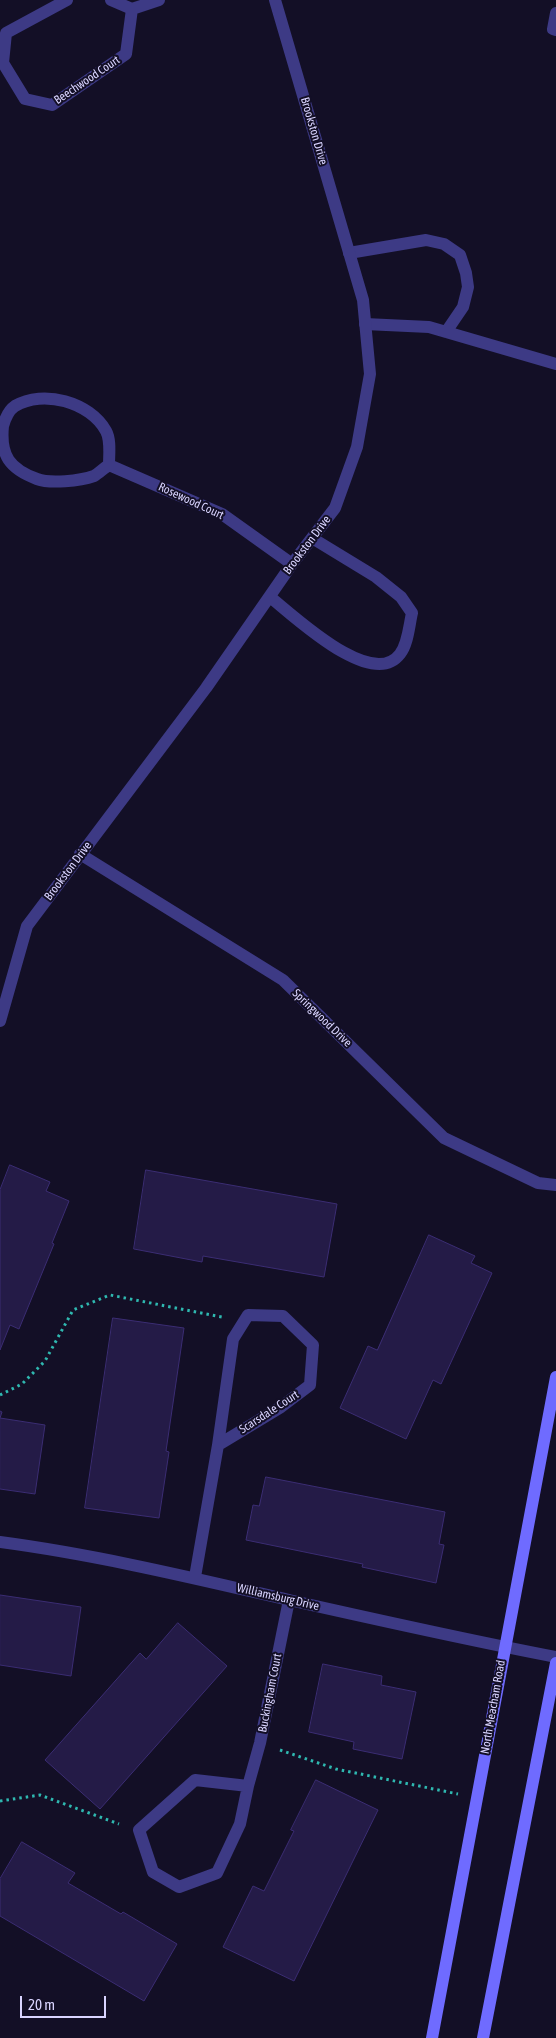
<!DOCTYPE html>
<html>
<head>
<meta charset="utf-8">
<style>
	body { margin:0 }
	#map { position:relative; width:556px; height:2038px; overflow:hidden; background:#130f26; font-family:"Asap Condensed",sans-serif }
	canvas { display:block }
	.scale { position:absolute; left:20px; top:1996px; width:86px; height:22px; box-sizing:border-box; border:2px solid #d9d4ff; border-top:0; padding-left:6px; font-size:15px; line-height:18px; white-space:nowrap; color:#d9d4ff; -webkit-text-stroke:4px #130f26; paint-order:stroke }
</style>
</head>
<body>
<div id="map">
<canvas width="556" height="2038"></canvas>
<div class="scale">20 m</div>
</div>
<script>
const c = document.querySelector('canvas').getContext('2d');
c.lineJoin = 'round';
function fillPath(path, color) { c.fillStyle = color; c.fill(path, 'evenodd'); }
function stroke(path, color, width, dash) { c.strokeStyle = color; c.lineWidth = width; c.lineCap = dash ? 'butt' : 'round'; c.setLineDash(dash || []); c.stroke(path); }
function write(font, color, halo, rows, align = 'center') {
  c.font = font + ' "Asap Condensed",sans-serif'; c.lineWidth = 4; c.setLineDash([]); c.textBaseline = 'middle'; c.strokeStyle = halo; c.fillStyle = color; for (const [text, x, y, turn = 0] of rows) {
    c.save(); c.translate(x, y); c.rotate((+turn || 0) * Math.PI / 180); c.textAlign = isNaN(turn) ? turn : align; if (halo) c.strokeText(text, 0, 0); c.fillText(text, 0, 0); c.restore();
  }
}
const building = new Path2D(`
	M10,1165L50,1182L46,1191L69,1201L52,1243L54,1244L19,1329L10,1325L0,1350V1190Z
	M146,1170L337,1204L324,1277L203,1256L202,1262L134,1249Z
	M429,1235L475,1256L471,1263L492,1273L441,1384L433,1380L406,1439L340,1408L368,1346L377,1350Z
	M113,1318L184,1328L166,1451L169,1452L159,1518L85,1508Z
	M0,1411L2,1412L0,1418L45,1425L35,1494L0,1489Z
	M266,1477L445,1512L439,1544L444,1545L436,1583L362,1567L363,1564L246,1540L253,1505L259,1506Z
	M0,1595L81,1607L71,1676L0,1665Z
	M178,1623L227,1666L100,1809L45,1760L140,1653L146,1659Z
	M323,1664L382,1676L381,1685L416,1692L402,1759L353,1749L354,1742L309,1732Z
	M316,1780L378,1810L294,1981L223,1947L253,1886L264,1891L294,1831L291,1830Z
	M22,1842L75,1873L68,1883L121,1914L123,1912L177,1944L144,2001L0,1916V1879Z`);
const path = new Path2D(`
	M0,1395L22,1384L45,1361L73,1310L110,1295L222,1317
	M280,1750L336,1769L458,1794
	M0,1801L40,1795L119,1824`);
const lane = new Path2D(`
	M556,13L553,29L556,30
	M349,253L426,240L444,244L460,255L466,273L468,287L463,307L446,332
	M365,324L429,327L556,364`);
const street = new Path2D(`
	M67,0L6,33L3,63L25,99L52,105L126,54L132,9
	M111,0L132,9L159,0
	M109,465C109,454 111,440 106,431C90,402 43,389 15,406C9,410 5,419 3,426C0,456 10,469 37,479C50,484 80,481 94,476C99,473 104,468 109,465L222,514L292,564
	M270,597C293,615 372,691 400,654C408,644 409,626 412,613L401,597L376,577L312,538
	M80,854L283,980L444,1138L538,1183L556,1185
	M0,1021L27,926L206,688L292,564L335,508L357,447L370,374L363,300L275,0
	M0,1542C98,1555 193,1578 289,1600C378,1620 467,1640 556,1657
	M195,1577L218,1445L281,1407L310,1385L313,1345L283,1316L248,1315L233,1339L218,1445
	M248,1786L240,1824L217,1873L179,1887L153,1872L139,1830L195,1780L248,1786L260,1743L289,1600`);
const secondary = new Path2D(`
	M432,2038L556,1377
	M483,2038L556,1663`);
const streetNames = [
	["Beechwood Court",87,80,-34],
	["Brookston Drive",314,131,74],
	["Rosewood Court",191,501,25],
	["Brookston Drive",307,545,-53],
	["Brookston Drive",68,871,-53],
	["Springwood Drive",322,1018,44],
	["Scarsdale Court",269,1412,-33],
	["Williamsburg Drive",278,1597,13],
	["Buckingham Court",270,1693,-79],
	["North Meacham Road",493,1707,-80]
];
fillPath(building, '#241b47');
stroke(building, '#3b2d73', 1);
stroke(path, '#2fb8b0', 3, [2.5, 4]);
stroke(lane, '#3d3a85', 12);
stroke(street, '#3d3a85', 12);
stroke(secondary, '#6f6bff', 12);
write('12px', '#d9d4ff', '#130f26', streetNames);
</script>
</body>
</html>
